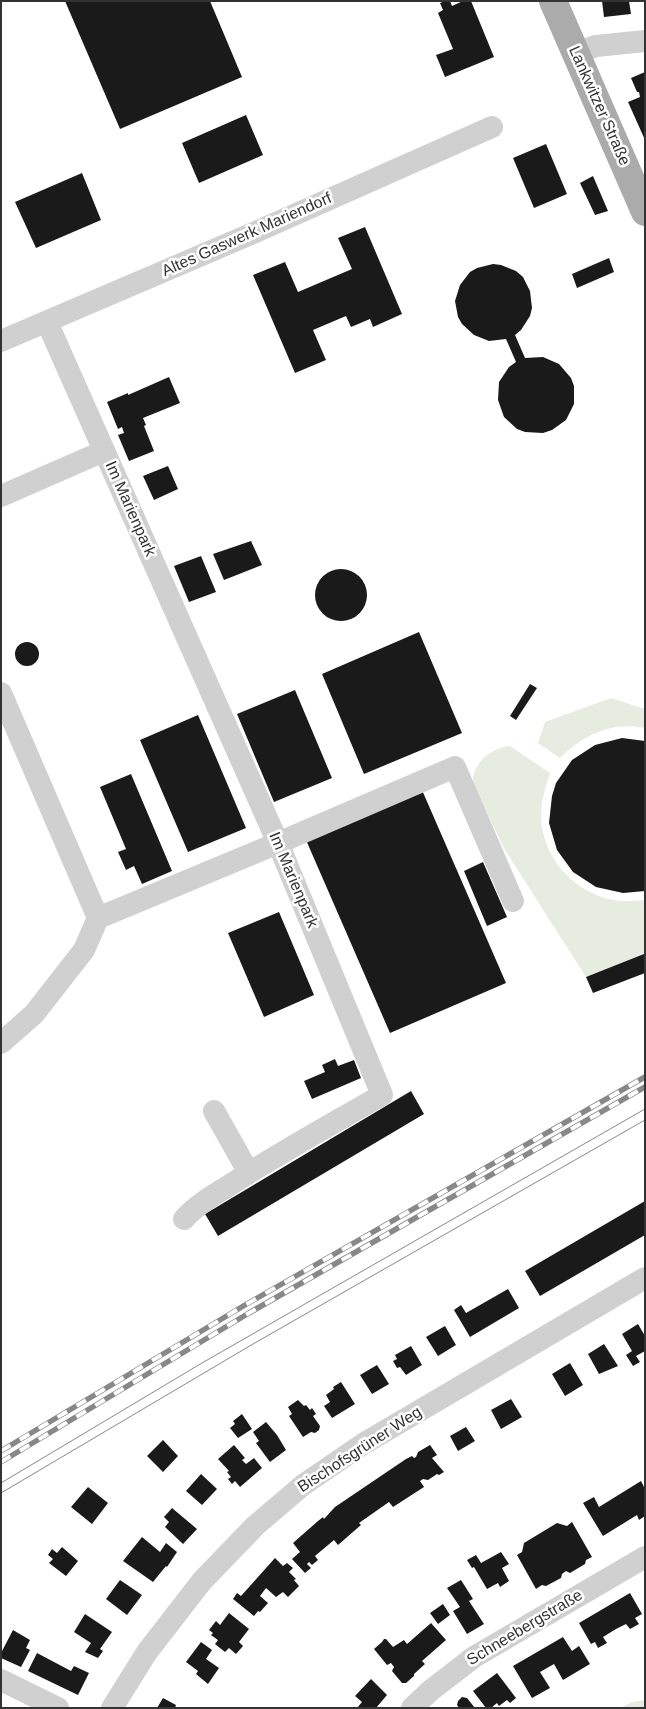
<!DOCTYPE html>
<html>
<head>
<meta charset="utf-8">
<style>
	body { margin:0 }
	#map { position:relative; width:646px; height:1709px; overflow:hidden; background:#fff; font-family:Helvetica,sans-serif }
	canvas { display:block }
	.frame { position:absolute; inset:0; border:2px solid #333; pointer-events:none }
</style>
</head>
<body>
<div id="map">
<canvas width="646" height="1709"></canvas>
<div class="frame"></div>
</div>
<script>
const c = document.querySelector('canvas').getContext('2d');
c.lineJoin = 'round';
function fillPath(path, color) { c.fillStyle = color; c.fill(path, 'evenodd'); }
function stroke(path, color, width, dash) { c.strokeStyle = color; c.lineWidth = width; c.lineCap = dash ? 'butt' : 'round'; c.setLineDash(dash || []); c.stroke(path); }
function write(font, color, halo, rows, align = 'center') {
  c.font = font + ' Helvetica,sans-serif'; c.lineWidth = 5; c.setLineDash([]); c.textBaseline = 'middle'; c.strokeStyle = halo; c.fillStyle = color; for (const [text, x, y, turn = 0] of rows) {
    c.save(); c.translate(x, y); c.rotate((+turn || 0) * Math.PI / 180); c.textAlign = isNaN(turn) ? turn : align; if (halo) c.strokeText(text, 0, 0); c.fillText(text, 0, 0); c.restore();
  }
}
const green = new Path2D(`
	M611,698L645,709V728C612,721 583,735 560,758L538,743L545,722Z
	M510,746L550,773C546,787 541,800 541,814C541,856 573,893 614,900C625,902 634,901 645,900V957L644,955L586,977L505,850L473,784C472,763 491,748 510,746Z
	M645,1700V1708H620L632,1702Z`);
const building = new Path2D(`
	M65,1H210L242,77L120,129Z
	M445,1H450L452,6L463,1H471L494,57L445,77L436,55L453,49L438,13L443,10L440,3Z
	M602,1H629L631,14L604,17Z
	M645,72V140L628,102L640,97L639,92H637L631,78Z
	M246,115L263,155L199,183L182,143Z
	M546,144L567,194L534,208L513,158Z
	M82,173L101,220L36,248L15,202Z
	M593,176L608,211L595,215L580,183Z
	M365,227L402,314L373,327L370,319L351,327L346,316L313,330L326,360L295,373L253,275L285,262L298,292L352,269L338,238Z
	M609,258L614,272L577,288L572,274Z
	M493,264L501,265L516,271L523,277L530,291L532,308L530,316L521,330L515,335L525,358L543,357L559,364L571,378L574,386V404L566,420L552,430L543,433L525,432L517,429L504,417L498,400L499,382L509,367L516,362L506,339L489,341L474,335L462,324L458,317L455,301L460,285L470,272L477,268Z
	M169,377L180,403L143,418L146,425L144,426L154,451L129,461L118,435L124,433L122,427L118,429L107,402L128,393V395Z
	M168,466L178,489L154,500L143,476Z
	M251,541L262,565L224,580L213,554Z
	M201,556L216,592L189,602L174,566Z
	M315 595a26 26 0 1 1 52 0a26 26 0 1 1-52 0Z
	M419,632L462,733L364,774L322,674Z
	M15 654a12 12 0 1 1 24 0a12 12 0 1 1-24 0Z
	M530,684L537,688L516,720L510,716Z
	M295,690L332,778L274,802L237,714Z
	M198,715L246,828L188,852L140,740Z
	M622,738L645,741V891L623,893L596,887L573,872L557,850L549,823L552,796L556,783L572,760L595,745Z
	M131,774L172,871L142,884L134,866L126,870L118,852L126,849L100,787Z
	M422,790L506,983L390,1033L306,840Z
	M483,862L507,917L487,926L464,871Z
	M279,912L314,995L264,1017L228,933Z
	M644,954L645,973L593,993L586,977Z
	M335,1059L338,1066L354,1060L361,1078L312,1099L304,1081L325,1072L322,1065Z
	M411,1091L424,1114L218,1236L205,1214Z
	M645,1201V1235L540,1296L525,1271Z
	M508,1289L519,1308L470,1337L454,1310L461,1305L466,1313Z
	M638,1324L645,1336V1351L636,1356L640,1362L633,1366L626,1355L632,1351L622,1334Z
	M445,1326L456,1345L438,1356L426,1337Z
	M604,1344L618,1366L599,1374L588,1354Z
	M411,1346L422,1365L406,1375L400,1367L397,1368L393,1361L397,1359L395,1355Z
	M570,1363L583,1385L565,1396L552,1374Z
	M377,1365L389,1384L372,1394L360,1375Z
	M341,1382L355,1404L332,1418L324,1406L330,1402L326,1395L334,1389L333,1387Z
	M511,1399L522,1417L501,1429L491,1410Z
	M298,1400L304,1406L306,1405L310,1410L312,1408L316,1414L313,1416L320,1426L319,1430L315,1433L311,1432L303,1437L289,1416L292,1414L288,1407Z
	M242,1414L252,1429L238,1438L230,1428L235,1424L233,1421Z
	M266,1422L277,1435L286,1450L270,1462L256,1443L259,1441L253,1432Z
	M466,1427L475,1441L458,1451L450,1436Z
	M163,1440L178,1456L163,1472L147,1456Z
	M234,1445L245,1458L242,1460L246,1464L254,1458L262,1468L240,1487L235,1481L232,1484L228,1479L231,1477L227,1472L229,1471L218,1459Z
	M430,1445L437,1455L432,1458L444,1472L439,1475L437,1474L428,1480L423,1479L420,1481L424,1487L393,1507L389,1502L359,1523L361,1525L338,1545L334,1540L315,1556L318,1560L312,1565L309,1562L307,1564L311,1568L305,1573L292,1559L300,1552L293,1543L318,1521L323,1517L324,1519L335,1507L406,1459L412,1456L414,1458L416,1457L418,1452Z
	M201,1474L217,1489L202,1505L186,1491Z
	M641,1481L645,1489V1516L639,1520L637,1515L603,1536L583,1503L594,1497L599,1507Z
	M88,1487L108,1503L92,1524L71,1507Z
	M172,1508L197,1529L183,1544L165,1527L169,1522L164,1517Z
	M572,1522L592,1557L586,1560L585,1564L570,1573L566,1571L562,1574L561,1578L546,1586L542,1585L536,1589L517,1555L522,1552L524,1543L557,1523L567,1526Z
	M142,1537L160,1552L166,1543L177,1552L167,1567L166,1566L153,1582L123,1561Z
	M62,1547L78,1561L66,1576L49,1563L53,1559L48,1555L52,1549L57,1553Z
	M501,1552L509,1564L502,1568L509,1581L500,1587L498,1583L487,1589L474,1567L472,1568L467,1560L476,1555L481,1563Z
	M275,1558L283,1566L287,1563L293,1568L289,1572L296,1579L294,1580L299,1586L288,1597L283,1592L276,1597L266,1588L260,1596L268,1603L260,1612L258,1611L254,1616L233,1599L237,1593L241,1596Z
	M120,1580L142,1595L127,1615L106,1599Z
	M461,1580L473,1599L469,1601L484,1624L467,1634L453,1611L460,1607L447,1588Z
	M630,1593L642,1614L635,1618L639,1624L630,1629L626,1624L616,1629L603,1637L607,1643L598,1648L595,1642L591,1644L579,1623Z
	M443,1604L450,1615L438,1624L430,1613Z
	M229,1613L249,1629L239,1642L243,1646L236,1654L229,1648L225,1652L215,1644L218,1640L211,1635L213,1633L209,1630L216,1621L220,1625Z
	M85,1614L112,1632L100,1649L103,1651L98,1658L85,1652L91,1643L74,1632Z
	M431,1623L446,1640L422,1661L425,1664L414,1674V1676L406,1683H402L392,1671L394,1667L391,1663L387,1665L374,1649L382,1642L384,1639H386L393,1647L404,1640L407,1644Z
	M13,1630L30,1640L26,1648L30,1650L21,1667L1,1658V1653Z
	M563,1637L572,1651L579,1646L590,1664L563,1680L554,1664L540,1672L550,1688L532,1698L513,1666Z
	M201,1642L212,1650L206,1659L219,1668L208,1684L196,1674L198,1671L186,1662Z
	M37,1653L71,1671L74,1666L89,1673L78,1695L28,1671Z
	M497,1673L516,1698L510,1703L507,1700L499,1706L497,1703L491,1708H486L473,1691Z
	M371,1679L387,1695L376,1708H357L362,1702L355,1696Z
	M462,1697L467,1698L475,1708H459L457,1705L458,1701Z
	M163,1698L176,1705L175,1708H157Z`);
const minor = new Path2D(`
	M576,53L596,46L645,41
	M47,322L278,843L382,1095C332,1124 281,1152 233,1183C216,1194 197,1204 184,1219
	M1,341L251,234L492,127
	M1,496L104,451
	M1,693L98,918
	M1,1043L34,1014L84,950L98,918L278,843L455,767L513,901
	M214,1111L249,1173
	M1,1680L58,1708
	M112,1708L147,1652L202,1581L255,1526L303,1485L363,1444L645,1278
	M412,1708L430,1691L474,1657L645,1557`);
const major = new Path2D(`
	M553,1L645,212`);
const tram = new Path2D(`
	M1,1483L202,1363L645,1109
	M1,1493L253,1344L645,1120`);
const rail = new Path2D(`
	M1,1451L245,1305L645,1077
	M1,1462L249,1313L645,1087`);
const streetNames = [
	["Lankwitzer Straße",599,106,66],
	["Altes Gaswerk Mariendorf",247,235,-24],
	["Im Marienpark",130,509,66],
	["Im Marienpark",293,880,67],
	["Bischofsgrüner Weg",360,1450,-33],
	["Schneebergstraße",525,1628,-31]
];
fillPath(green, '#e6ecdf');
fillPath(building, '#1a1a1a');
stroke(minor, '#d0d0d0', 22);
stroke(major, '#ababab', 28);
stroke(tram, '#888', 1);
stroke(rail, '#888', 5.5);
stroke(rail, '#fff', 4, [11]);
write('16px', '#333', '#fff', streetNames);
</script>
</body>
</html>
